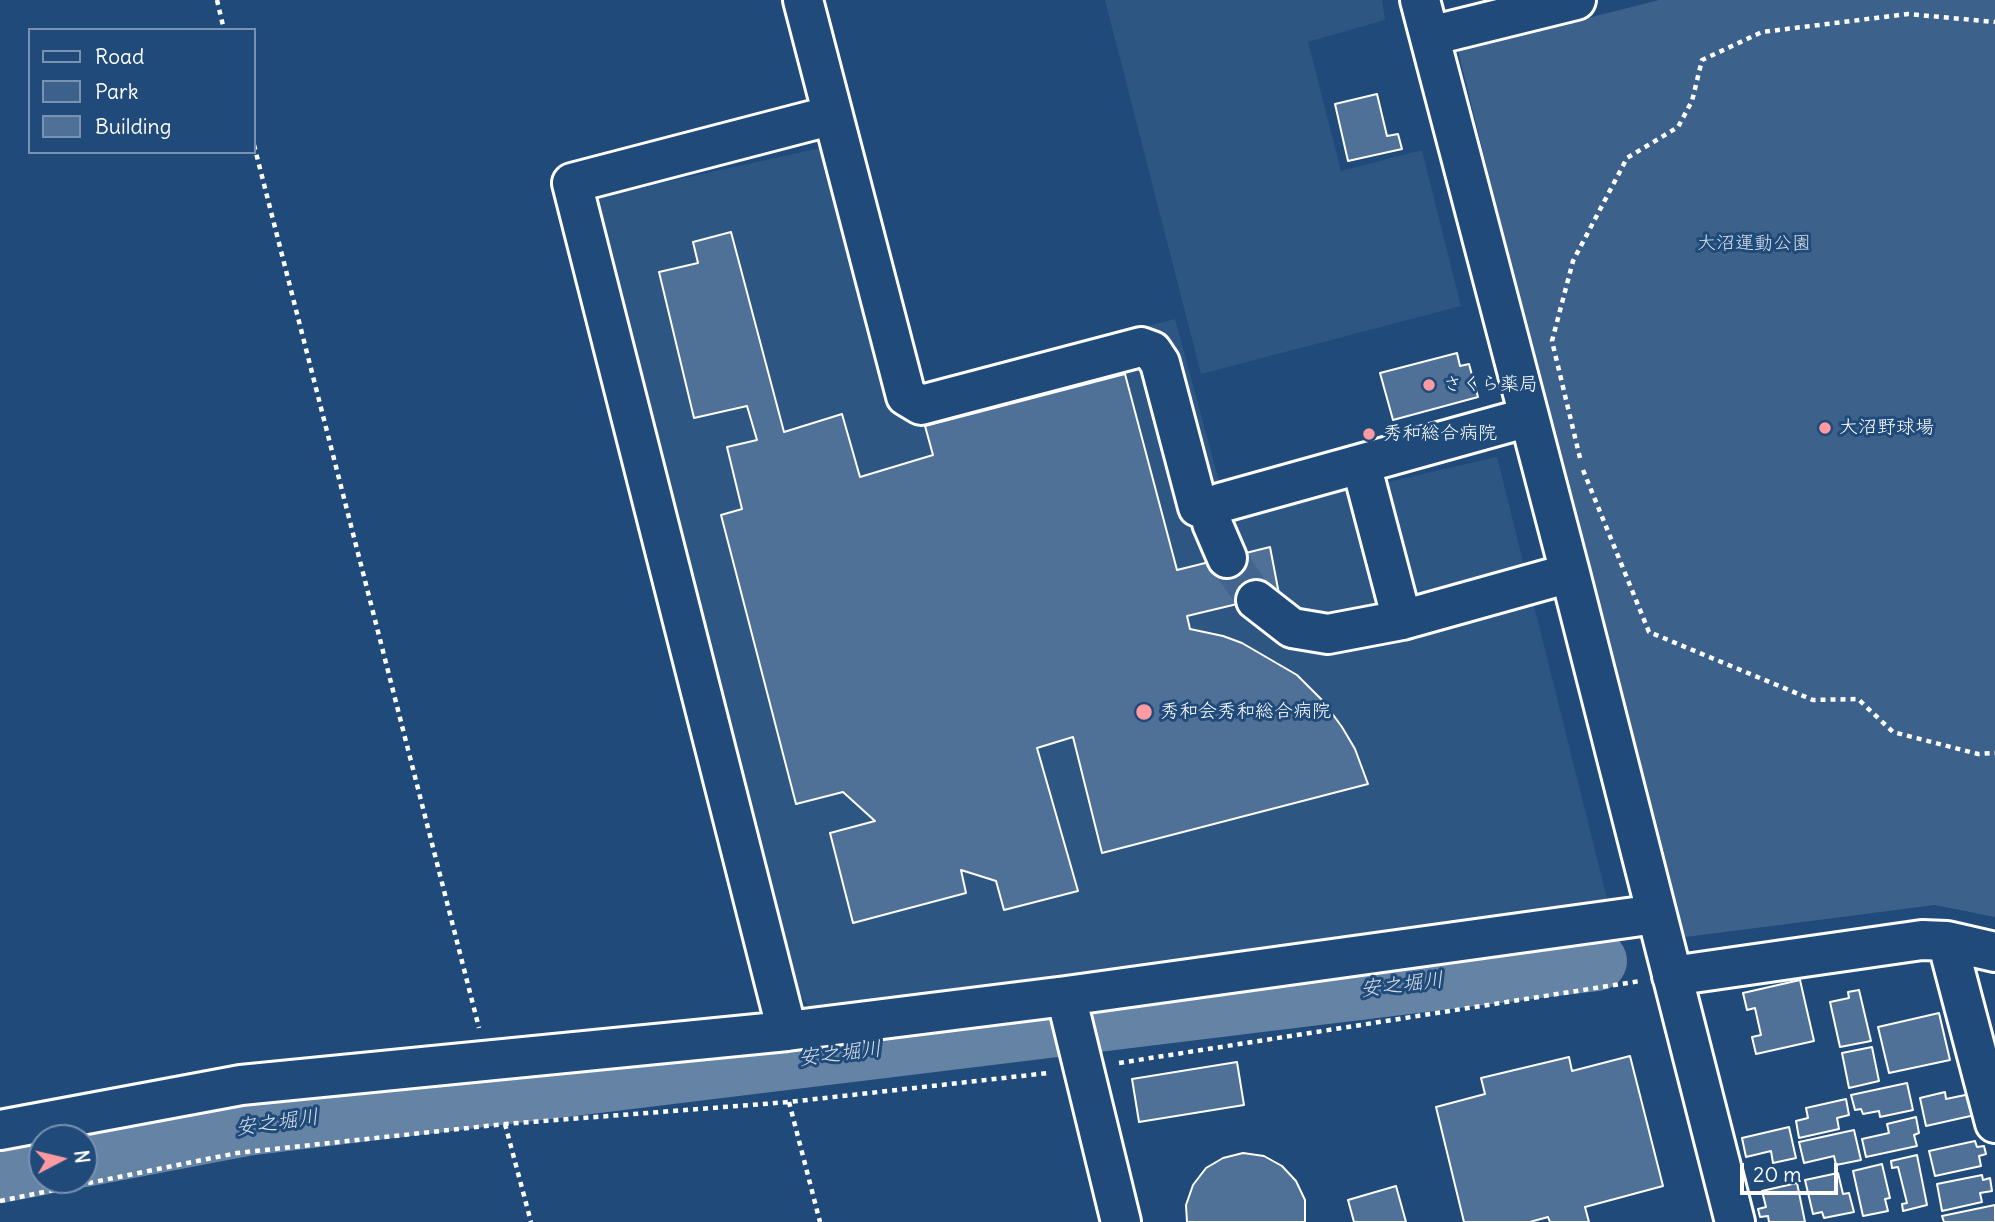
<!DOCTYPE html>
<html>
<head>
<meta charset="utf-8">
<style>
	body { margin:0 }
	#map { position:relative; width:1995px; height:1222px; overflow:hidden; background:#1f4a7a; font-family:Delius,sans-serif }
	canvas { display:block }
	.legend { position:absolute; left:28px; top:28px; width:228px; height:126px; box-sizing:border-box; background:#1f4a7a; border:2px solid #7992af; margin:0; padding:9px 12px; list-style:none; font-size:21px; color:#fff }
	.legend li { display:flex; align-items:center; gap:14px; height:35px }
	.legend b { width:35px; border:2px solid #7992af }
	.north { position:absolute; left:28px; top:1124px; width:70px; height:70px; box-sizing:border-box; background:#1f4a7a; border:2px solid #7992af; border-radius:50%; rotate:83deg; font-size:19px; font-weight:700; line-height:28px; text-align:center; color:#fff }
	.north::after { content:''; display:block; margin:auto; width:24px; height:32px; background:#ff9aa2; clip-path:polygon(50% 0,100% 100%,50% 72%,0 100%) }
	.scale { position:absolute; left:1740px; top:1163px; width:98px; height:32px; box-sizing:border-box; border:4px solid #fff; border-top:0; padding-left:9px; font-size:21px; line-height:24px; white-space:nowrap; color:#fff; -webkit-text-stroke:5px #1f4a7a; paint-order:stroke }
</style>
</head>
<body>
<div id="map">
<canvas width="1995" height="1222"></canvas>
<ul class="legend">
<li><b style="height:9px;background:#1f4a7a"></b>Road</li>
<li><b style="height:19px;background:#3c618b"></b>Park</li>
<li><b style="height:19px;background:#507197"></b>Building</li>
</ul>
<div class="north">N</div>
<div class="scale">20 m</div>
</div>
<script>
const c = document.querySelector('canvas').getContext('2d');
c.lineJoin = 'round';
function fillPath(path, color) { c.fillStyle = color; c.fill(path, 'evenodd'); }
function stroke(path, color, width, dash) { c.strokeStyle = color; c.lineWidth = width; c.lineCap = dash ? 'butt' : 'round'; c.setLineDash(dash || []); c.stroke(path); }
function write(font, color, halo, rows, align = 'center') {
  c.font = font + ' Delius,"Klee One",sans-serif'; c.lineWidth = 6; c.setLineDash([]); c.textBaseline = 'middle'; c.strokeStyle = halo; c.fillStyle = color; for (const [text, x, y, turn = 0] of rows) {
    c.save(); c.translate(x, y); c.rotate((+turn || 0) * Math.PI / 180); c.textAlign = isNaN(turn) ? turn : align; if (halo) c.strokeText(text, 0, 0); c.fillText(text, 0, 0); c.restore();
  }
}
const built = new Path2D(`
	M1105,0H1382L1385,20L1308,42L1341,171L1422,150L1461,306L1201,374Z
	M821,148L883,395L1175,319L1229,518L1497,457L1609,906L811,1010L798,992L597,197Z`);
const green = new Path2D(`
	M1659,0H1995V917L1935,905L1678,938L1458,51Z`);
const river = new Path2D(`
	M84,1157L246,1126L1597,961
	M0,1173L42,1165`);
const building = new Path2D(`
	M1377,94L1387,136L1398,134L1402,149L1348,161L1335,104Z
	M731,232L784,432L842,414L860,477L933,455L925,426L1125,374L1177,570L1270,547L1279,594L1187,616L1190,629L1223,636L1242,643L1297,675L1323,701L1342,727L1355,749L1368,784L1102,853L1073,737L1037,748L1078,891L1004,910L996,881L961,870L966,893L853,923L830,833L875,821L843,792L796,804L721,515L742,509L727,447L757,440L747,406L694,418L659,272L698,263L693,242Z
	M1457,353L1460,366L1469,364L1478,397L1393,420L1380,373Z
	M1800,980L1814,1041L1756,1054L1752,1037L1761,1035L1755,1008L1747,1010L1743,993Z
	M1859,990L1871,1041L1840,1047L1830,1002L1849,998L1848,992Z
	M1939,1013L1950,1060L1889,1073L1878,1027Z
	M1872,1047L1879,1081L1849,1088L1842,1053Z
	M1630,1056L1663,1186L1585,1207L1589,1222H1550L1548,1217L1530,1222H1464L1436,1107L1485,1094L1481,1078L1569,1057L1572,1071Z
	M1237,1062L1244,1105L1139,1122L1132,1079Z
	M1907,1083L1913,1110L1880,1117L1879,1111L1863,1114L1861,1109L1855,1110L1851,1095Z
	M1945,1092L1946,1099L1970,1094L1975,1115L1926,1126L1920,1098Z
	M1846,1099L1849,1115L1837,1118L1839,1129L1799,1138L1796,1121L1808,1118L1806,1108Z
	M1916,1117L1919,1133L1914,1135L1917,1146L1866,1157L1862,1139L1889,1133L1887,1124Z
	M1789,1127L1796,1158L1773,1163L1771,1151L1746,1157L1742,1138Z
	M1854,1130L1861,1160L1836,1165L1834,1156L1804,1163L1799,1142Z
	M1975,1141L1977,1147L1984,1146L1986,1154L1979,1156L1981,1166L1935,1176L1929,1151Z
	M1243,1153L1264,1156L1282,1166L1296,1181L1305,1200V1222H1187L1186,1205L1193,1185L1206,1168L1223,1158Z
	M1917,1155L1927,1205L1903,1211L1902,1204L1907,1203L1898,1167L1892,1168L1891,1161Z
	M1882,1164L1890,1198L1885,1199L1888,1211L1863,1216L1853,1171Z
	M1838,1173L1843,1194L1849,1193L1854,1212L1824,1218L1822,1212L1813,1214L1805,1180Z
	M1982,1175L1983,1180L1990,1178L1992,1191L1980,1193L1982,1202L1942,1211L1937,1184Z
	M1797,1183L1805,1222H1769L1768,1216L1760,1217L1758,1209L1766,1207L1762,1191Z
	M1396,1186L1406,1222H1354L1348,1200Z
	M1995,1205V1222H1944L1942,1216Z`);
const minorTunnel = new Path2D(`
	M1227,558L1256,600`);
const path = new Path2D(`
	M217,0L224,30
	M254,145L479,1028
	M1580,458L1552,341L1573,261L1627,158L1678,127L1692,101L1702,60L1762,32L1908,14L1995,22
	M1583,470L1649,632L1813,700L1858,699L1893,732L1978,754L1995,753
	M1119,1063L1640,981
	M789,1102L820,1222
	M505,1124L531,1222
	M0,1201L237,1153L505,1124L789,1102L1048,1073`);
const minor = new Path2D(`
	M803,0L906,396L921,405L1141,347L1152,351L1160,363L1198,507L1210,511
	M1420,0L1570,573L1735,1222
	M1430,36L1576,0
	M1361,464L1402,620
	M1227,558L1212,523L1210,511L1220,503L1529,417
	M1256,600L1292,628L1328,634L1402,620L1570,573
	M1947,941L1995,1123
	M1672,976L1922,940L1947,941L1995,952
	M1066,996L1121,1222
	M787,1031L572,183L833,115
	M0,1130L241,1085L787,1031L1066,996L1656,914`);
const markers = [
	[1429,385,7,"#ff9aa2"],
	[1825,428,7,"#ff9aa2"],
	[1369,434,7,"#ff9aa2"],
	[1144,712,9,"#ff9aa2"]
];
const parkNames = [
	["大沼運動公園",1754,244]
];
const poiNames = [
	["さくら薬局",1443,385],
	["大沼野球場",1839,428],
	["秀和総合病院",1383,434],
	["秀和会秀和総合病院",1160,712]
];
const waterNames = [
	["安之堀川",1402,985,-7],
	["安之堀川",840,1054,-7],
	["安之堀川",277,1123,-8]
];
fillPath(built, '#2e5683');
fillPath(green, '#3c618b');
stroke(river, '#6583a4', 60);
fillPath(building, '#507197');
stroke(building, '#fff', 2);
stroke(minorTunnel, '#41658e', 38, [38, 19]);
stroke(minor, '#fff', 44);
stroke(path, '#fff', 4.5, [5, 5]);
stroke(minor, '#1f4a7a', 38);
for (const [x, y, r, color] of markers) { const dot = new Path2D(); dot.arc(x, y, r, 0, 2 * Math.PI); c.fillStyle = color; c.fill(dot); stroke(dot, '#1f4a7a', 2.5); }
write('19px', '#d8dfe8', '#1f4a7a', parkNames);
write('19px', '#fff', '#1f4a7a', poiNames, 'left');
write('italic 21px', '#d8e0e8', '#1f4a7a', waterNames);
</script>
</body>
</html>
